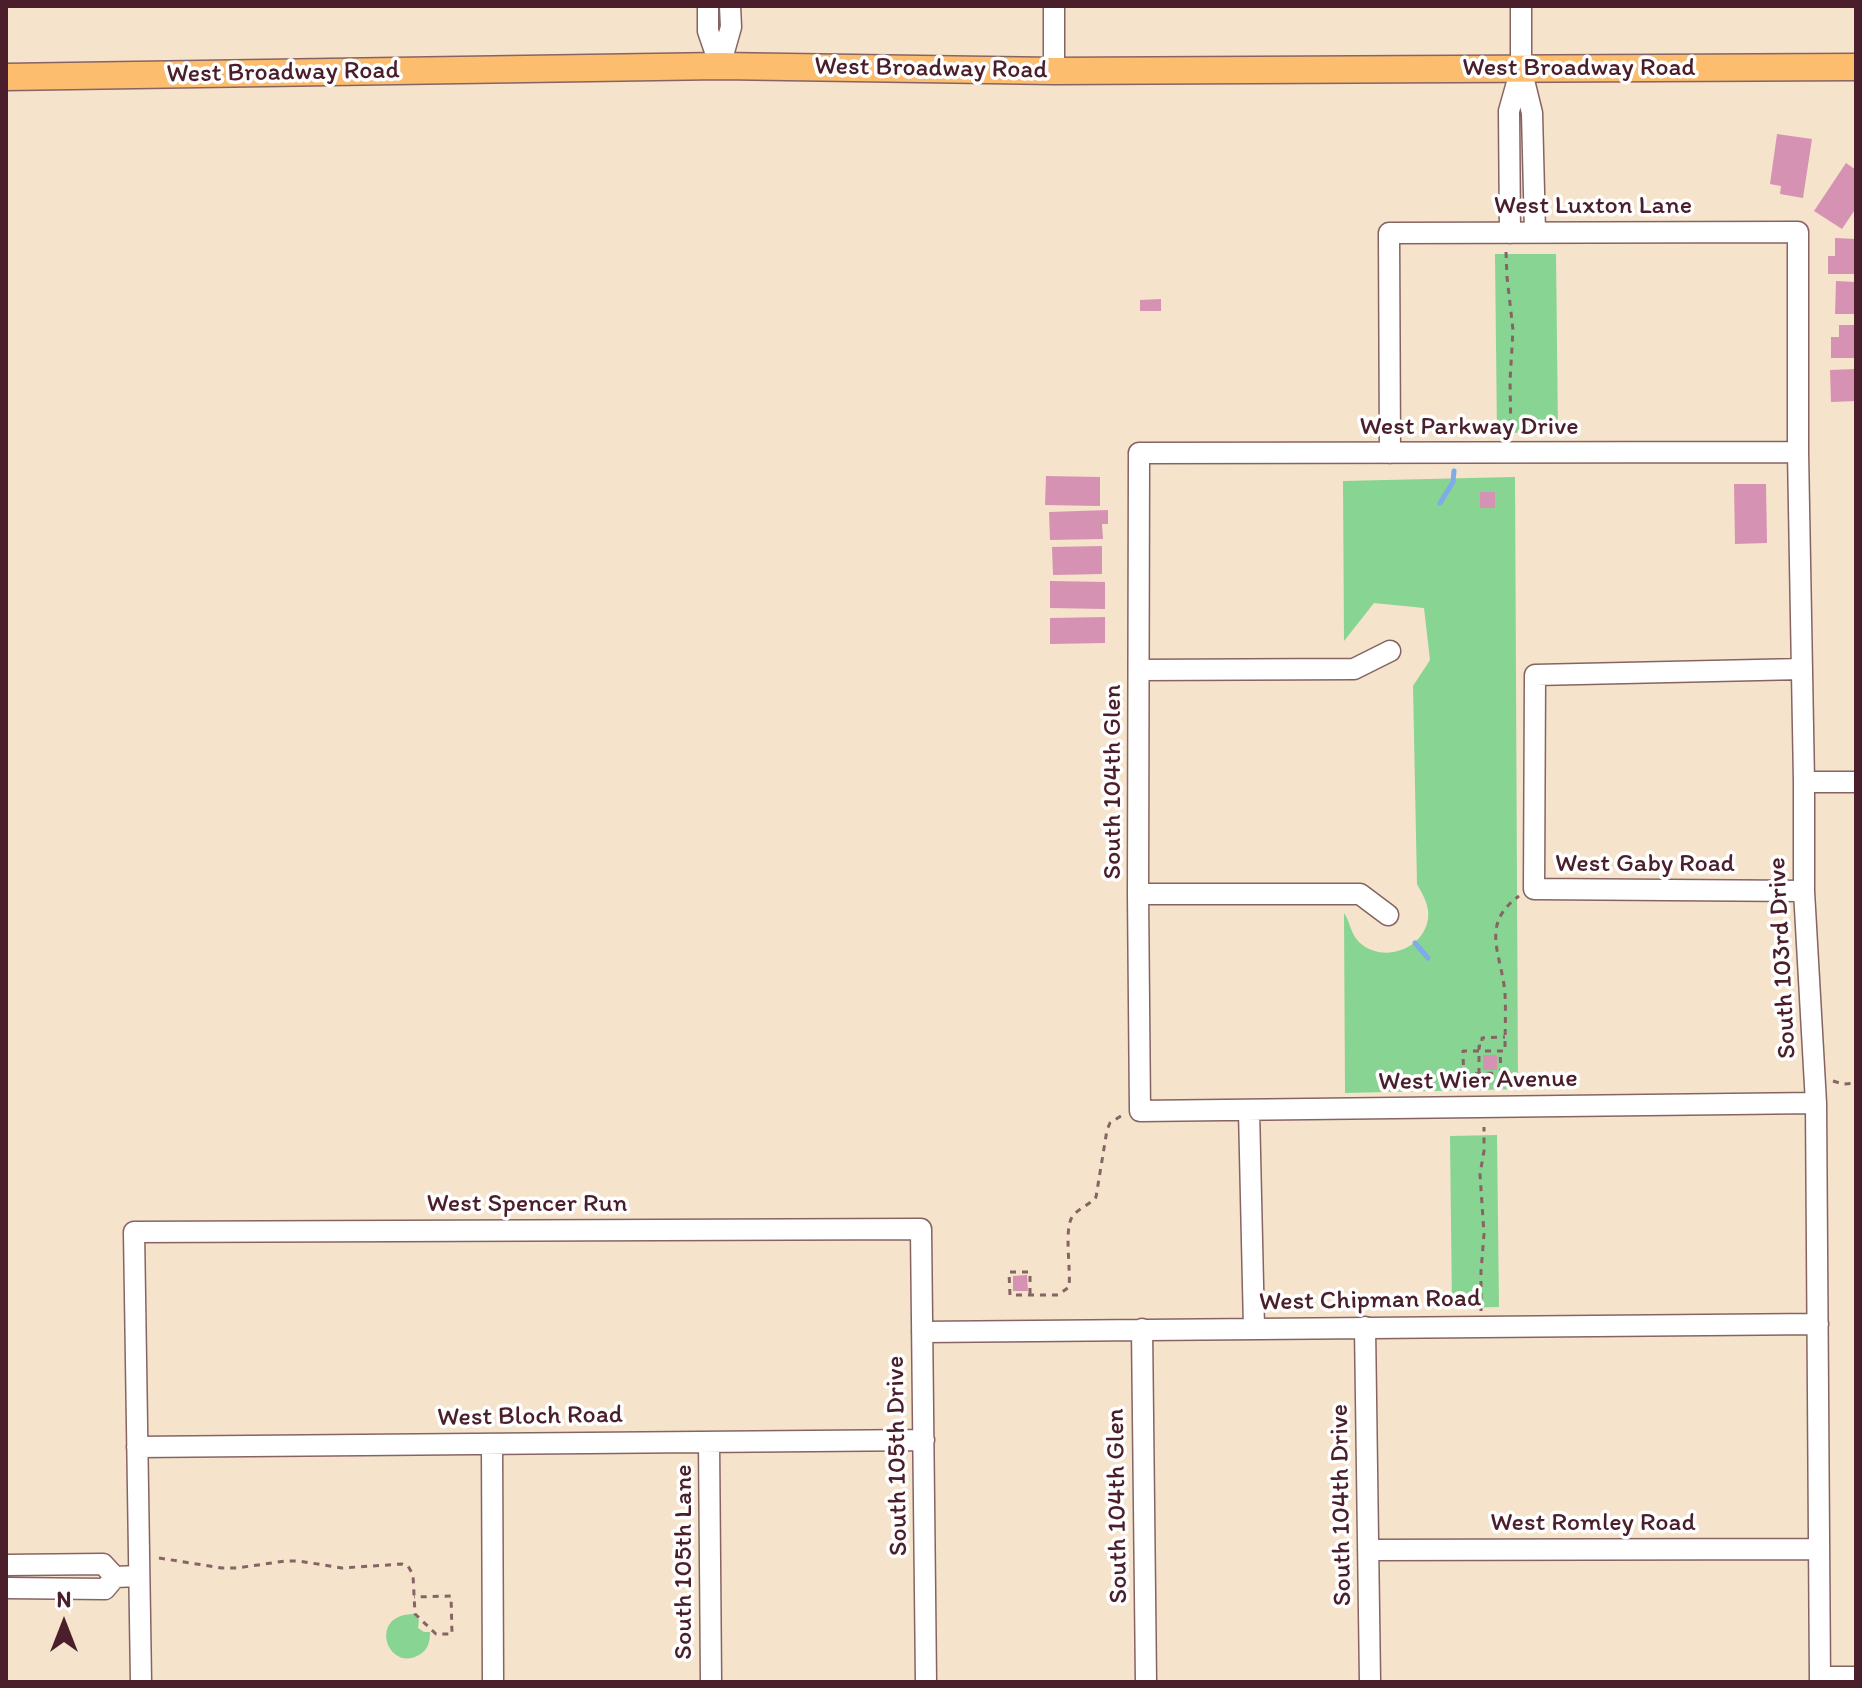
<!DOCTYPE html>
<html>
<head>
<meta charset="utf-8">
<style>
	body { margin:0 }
	#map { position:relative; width:1862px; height:1688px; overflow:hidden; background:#f5e3cb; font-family:Itim,sans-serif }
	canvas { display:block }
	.frame { position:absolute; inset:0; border:8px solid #4a1f2b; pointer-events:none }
	.north { position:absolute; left:24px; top:1584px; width:80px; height:80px; -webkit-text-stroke:6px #fff; paint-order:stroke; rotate:0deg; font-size:22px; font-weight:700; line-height:32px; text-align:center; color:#4a1f2b }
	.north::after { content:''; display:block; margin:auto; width:28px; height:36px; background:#4a1f2b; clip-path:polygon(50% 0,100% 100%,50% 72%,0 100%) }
</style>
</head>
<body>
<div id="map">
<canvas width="1862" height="1688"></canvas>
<div class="frame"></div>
<div class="north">N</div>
</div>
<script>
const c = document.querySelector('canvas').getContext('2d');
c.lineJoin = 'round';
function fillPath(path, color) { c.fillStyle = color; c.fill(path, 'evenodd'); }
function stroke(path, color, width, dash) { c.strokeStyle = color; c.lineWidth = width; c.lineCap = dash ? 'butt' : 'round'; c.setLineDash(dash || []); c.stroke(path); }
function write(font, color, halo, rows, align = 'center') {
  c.font = font + ' Itim,sans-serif'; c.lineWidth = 7; c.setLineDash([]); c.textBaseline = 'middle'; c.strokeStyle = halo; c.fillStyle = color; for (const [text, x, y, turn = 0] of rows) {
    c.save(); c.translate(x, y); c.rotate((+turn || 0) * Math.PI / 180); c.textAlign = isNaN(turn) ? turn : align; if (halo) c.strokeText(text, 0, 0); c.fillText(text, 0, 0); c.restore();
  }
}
const green = new Path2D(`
	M1495,254H1556L1558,432L1497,433Z
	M1515,477L1518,1089L1345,1093L1344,913C1350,921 1350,932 1358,941C1380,964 1423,951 1428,919C1430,906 1423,895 1417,884L1413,686L1430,660L1424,608L1374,603L1344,641L1343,481Z
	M1497,1135L1499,1307L1452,1308L1450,1136Z
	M413,1614L419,1620L418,1628L424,1632H430C430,1642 428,1650 419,1655C388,1673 367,1615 413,1614Z`);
const stream = new Path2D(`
	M1440,503L1453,482L1454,471
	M1415,943L1428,958`);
const building = new Path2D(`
	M1777,134L1812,139L1803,198L1780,194L1781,186L1770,184Z
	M1846,163L1856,170V208L1842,229L1814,211Z
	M1835,238L1856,239V274H1828V256H1835Z
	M1836,281L1856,282V314H1835Z
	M1161,299V311H1140V300Z
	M1839,325H1856V358H1831V337H1839Z
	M1856,369V401L1831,402L1830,370Z
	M1046,476L1100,477V506L1045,505Z
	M1734,484H1766L1767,543L1735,544Z
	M1480,492H1495V508H1480Z
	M1108,510V524H1102L1103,539L1050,540L1049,512Z
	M1102,546V574L1053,575L1052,547Z
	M1050,581L1105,582V609L1050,608Z
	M1105,617V643L1050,644V618Z
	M1483,1055H1497V1070H1483Z
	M1027,1275L1028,1291H1013V1276Z`);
const path = new Path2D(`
	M1506,252L1507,277L1513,330L1510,381L1511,436
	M1463,1074L1501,1073L1500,1051
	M1479,1074V1046H1482V1038L1505,1037
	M1833,1081L1843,1084L1856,1083
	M1464,1089L1463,1051H1505C1505,1032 1506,1012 1505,994C1502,954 1479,925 1519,896
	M1030,1294V1272H1009L1010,1295H1058L1069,1287C1071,1270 1064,1230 1072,1217C1078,1208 1090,1205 1096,1197L1107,1130L1110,1123L1121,1116
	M1481,1311V1271L1484,1234L1480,1174L1484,1151V1127
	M159,1558L222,1568H237L285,1561H299L342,1568L402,1564L408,1566L413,1575L415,1614L436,1634H452L451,1596L414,1597`);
const minor = new Path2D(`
	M708,6V31L720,66
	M1054,6V71
	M1521,6V68L1532,113L1535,232
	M720,66L731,27L730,6
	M1510,233L1509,111L1520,72
	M1798,452L1139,453L1138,894L1140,1111L1816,1103
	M1390,453L1389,233L1798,232V452L1804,782V891L1816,1103L1820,1682
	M1802,669L1535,675L1534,889L1804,891
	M1140,670L1354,669L1390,651
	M1804,782H1856
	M1138,894H1360L1388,915
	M1249,1110L1254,1328
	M1365,1327L1370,1682
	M1142,1329L1146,1682
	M922,1332L1818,1324
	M709,1442L711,1682
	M492,1444L493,1682
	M137,1447L924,1440
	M1368,1550L1818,1549
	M6,1565L103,1564L115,1577L139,1576
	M6,1588L105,1589L115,1577
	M1820,1677H1856
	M141,1682L134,1232L921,1229L926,1682`);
const major = new Path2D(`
	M6,77L720,66L1054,71L1856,67`);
const streetNames = [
	["West Broadway Road",1579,68],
	["West Broadway Road",931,69,1],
	["West Broadway Road",283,73,-1],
	["West Luxton Lane",1593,206],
	["West Parkway Drive",1469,427],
	["South 104th Glen",1113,782,-90],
	["West Gaby Road",1645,864],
	["South 103rd Drive",1783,958,-93],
	["West Wier Avenue",1478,1081,-1],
	["West Spencer Run",527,1204],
	["West Chipman Road",1370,1301,-1],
	["West Bloch Road",530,1417,-1],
	["South 105th Drive",898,1456,-91],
	["South 104th Drive",1342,1505,-91],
	["South 104th Glen",1118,1506,-91],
	["West Romley Road",1593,1523],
	["South 105th Lane",684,1562,-90]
];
fillPath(green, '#88d492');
stroke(stream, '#7dace7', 5);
fillPath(building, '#d692b2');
stroke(minor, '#866463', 23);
stroke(major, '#866463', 29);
stroke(path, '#866463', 3, [6, 6]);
stroke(minor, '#fff', 20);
stroke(major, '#fcbd6f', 26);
write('26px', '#4a1f2b', '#fff', streetNames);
</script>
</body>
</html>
